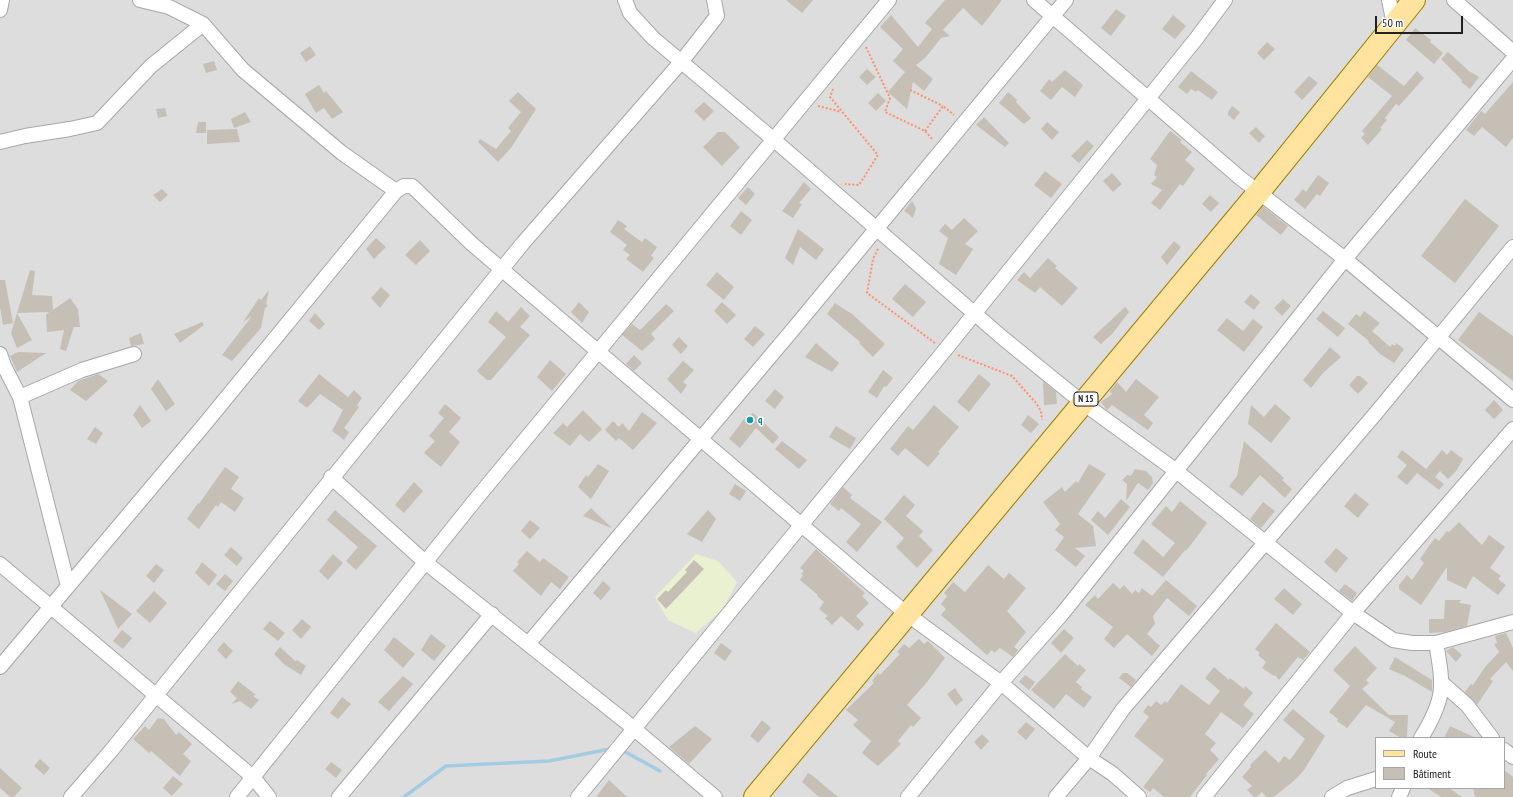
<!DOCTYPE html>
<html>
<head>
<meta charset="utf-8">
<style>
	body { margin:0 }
	#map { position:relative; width:1513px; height:797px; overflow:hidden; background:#f2efe6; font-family:"PT Sans Narrow",sans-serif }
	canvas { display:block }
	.legend { position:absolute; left:1375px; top:737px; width:130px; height:52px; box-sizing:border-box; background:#fff; border:1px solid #a6a6a6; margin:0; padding:5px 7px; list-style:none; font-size:12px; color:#202020 }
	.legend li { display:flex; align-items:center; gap:8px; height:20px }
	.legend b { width:20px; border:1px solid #a6a6a6 }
	.scale { position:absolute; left:1375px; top:16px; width:88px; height:18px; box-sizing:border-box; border:2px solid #202020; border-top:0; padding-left:5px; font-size:12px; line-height:14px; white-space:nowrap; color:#202020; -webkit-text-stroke:3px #fff; paint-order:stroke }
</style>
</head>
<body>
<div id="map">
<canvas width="1513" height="797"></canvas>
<ul class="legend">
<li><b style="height:5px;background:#ffe39e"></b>Route</li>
<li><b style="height:11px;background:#c6bfb5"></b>Bâtiment</li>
</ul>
<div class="scale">50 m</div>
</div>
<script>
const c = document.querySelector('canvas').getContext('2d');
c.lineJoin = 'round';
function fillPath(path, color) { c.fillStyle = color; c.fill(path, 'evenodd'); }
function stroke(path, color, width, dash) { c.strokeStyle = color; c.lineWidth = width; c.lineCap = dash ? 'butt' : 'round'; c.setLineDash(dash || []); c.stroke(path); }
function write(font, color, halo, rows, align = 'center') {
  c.font = font + ' "PT Sans Narrow",sans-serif'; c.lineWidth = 3; c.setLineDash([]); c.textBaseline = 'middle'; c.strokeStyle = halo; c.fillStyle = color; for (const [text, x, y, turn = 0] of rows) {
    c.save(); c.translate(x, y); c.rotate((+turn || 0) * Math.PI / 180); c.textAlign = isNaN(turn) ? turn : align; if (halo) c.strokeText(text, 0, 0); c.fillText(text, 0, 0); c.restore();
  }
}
const residential = new Path2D(`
	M0,0H1513V797H0ZM1376,738H1504V788H1376Z`);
const farmland = new Path2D(`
	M696,554L718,561L737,582L722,610L696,633L668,620L655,597Z`);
const stream = new Path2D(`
	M620,749L660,771
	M404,797L446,766L549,761L610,749`);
const building = new Path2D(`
	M786,0H813L802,13Z
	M945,0H1002L982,26L963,8L943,30L950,36L941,38L926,57L916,65L933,79L924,91L913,82L907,109L888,92L905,72L893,61L903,49L880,27L891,15L918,47L932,29L925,23Z
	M1116,9L1126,16L1111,36L1101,28Z
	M1173,15L1186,26L1175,39L1162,29Z
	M1415,28L1431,40L1430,42L1443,53L1434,64L1406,40Z
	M1267,42L1275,49L1264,60L1257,53Z
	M310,46L316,55L306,62L300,53Z
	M1448,52L1469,71L1479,77L1470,89L1461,82L1462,80L1441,59Z
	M214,61L217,70L206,73L203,64Z
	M1377,65L1404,86L1417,71L1424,78L1399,106L1396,104L1385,118L1387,120L1380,128L1382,129L1368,145L1361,138L1365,134L1362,131L1392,96L1368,77Z
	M867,69L876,77L867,85L859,77Z
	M1065,70L1083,85L1075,97L1062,87L1051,100L1040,91L1049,79L1052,82Z
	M1191,71L1218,92L1212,100L1198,90L1196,92L1191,89L1187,94L1178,87Z
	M1309,76L1318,83L1302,100L1294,92Z
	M1513,82V138L1506,147L1482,127L1474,136L1466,130L1481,111L1485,114Z
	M319,85L324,93L326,91L343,112L332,119L324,108L316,113L305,94Z
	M518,92L536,109L511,148L498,162L478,142L480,139L496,149L511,131L508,128L521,112L509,101Z
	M1008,92L1017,100L1016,102L1031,118L1024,124L999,103Z
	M878,93L886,101L876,111L868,103Z
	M704,102L714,111L704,121L694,111Z
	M1232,106L1240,112L1234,120L1228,115V112Z
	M165,108L167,116L158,118L156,109Z
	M245,112L251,122L234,128L231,119Z
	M984,117L1009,143L1005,147L976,125Z
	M198,122H206V133H196Z
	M1047,122L1059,132L1052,140L1041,129Z
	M1256,127L1265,136L1259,143L1249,133Z
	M237,129L240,142L207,144V130Z
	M1170,131L1182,140L1180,142L1192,152L1185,160L1195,169L1183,186L1180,184L1160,210L1151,203L1162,190L1151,184L1157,177L1154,175L1157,165L1150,159Z
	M718,132H725L740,147L722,166L703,147Z
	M1087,140L1094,146L1079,163L1071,156Z
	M1045,171L1062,184L1051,198L1034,185Z
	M1112,173L1122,184L1113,192L1103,181Z
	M1318,175L1329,183L1320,196L1317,194L1305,209L1294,200L1303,189L1306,192Z
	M804,182L811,189L799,203L802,204L793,218L782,211Z
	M748,187L755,194L746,205L738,198Z
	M162,189L168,195L160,202L153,195Z
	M1210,195L1219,203L1211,212L1202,204Z
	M1465,199L1499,226L1455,283L1421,256Z
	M912,201L916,208L913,218L904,211Z
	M1263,206L1288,226L1281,235L1256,215Z
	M741,211L752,220L741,235L730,226Z
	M964,218L978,231L965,244L973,249L956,275L939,264L948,238L939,231L945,224L952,230Z
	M618,220L627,226L624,229L642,242L645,238L657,247L651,256L654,258L643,272L626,259L630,255L623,250L627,245L610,232Z
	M798,229L824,249L816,260L800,247L793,265L785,258Z
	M376,238L386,247L374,259L366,249Z
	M420,240L430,251L416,265L405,255Z
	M1174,241L1181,247L1167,265L1161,257Z
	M1048,258L1057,266L1055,268L1078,288L1062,306L1040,287L1035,293L1017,280L1024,272L1030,278Z
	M30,270L35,271L32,295L52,296L53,310L70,298L78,309L80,327H74L66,351L60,349L64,330L47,332L46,315L49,312L17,313L32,340L17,348L11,333Z
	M717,272L734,287L724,300L706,285Z
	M0,280H5L13,323L3,325L0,307Z
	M905,284L926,302L913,317L892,299Z
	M381,287L390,295L380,308L371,298Z
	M269,290L266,304L268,306L265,308L261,328L232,361L222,355L252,316L243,322L259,298L261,300Z
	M1251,294L1260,302L1254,310L1244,302Z
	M1283,299L1291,306L1282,316L1274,308Z
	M579,302L589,312L582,323L571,312Z
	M722,302L736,315L727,324L714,311Z
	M835,303L852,314L885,344L873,357L859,343L860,342L827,314Z
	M666,304L674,311L651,334L655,339L642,351L622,335L632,324L640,330Z
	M521,307L530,316L520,327L530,335L491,380H487L477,371L506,337L488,322L496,311L508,322Z
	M1125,307L1129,312L1113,333L1101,344L1093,337Z
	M1323,311L1345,328L1338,337L1316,319Z
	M1364,311L1380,323L1372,331L1390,347L1392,344L1395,346L1396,343L1404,349L1394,363L1380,354L1368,342L1369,341L1348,324L1356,314L1360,317Z
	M1479,312L1513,336V381L1458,340Z
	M315,313L325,324L319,330L309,321Z
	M1227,318L1243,331L1253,319L1263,327L1244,352L1217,330Z
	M202,322L204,325L180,343L174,334Z
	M755,326L765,334L753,347L744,339Z
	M141,333L144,344L131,346L129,338Z
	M679,337L688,346L681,354L672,345Z
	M816,343L839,363L832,372L805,357Z
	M1330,347L1341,357L1323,373L1311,388L1303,380Z
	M18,352L46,353L17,372L10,356Z
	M634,355L642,363L634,371L626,364Z
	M550,360L566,374L552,391L537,377Z
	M683,361L694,370L683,382L687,385L681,394L667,379Z
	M883,370L893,378L886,387L884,386L877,398L868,392Z
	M98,374L108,381L86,401L70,390L78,381Z
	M319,374L348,397L354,390L362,398L357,405L359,407L344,428L349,432L344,440L332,431L343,410L320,394L307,408L298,401Z
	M979,374L991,384L969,412L957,402Z
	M1357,376H1360L1368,383L1358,394L1349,385Z
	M158,379L175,404L166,411L151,389Z
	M1136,379L1159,397L1144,415L1153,423L1148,430L1112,405L1107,410L1101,402L1112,394L1110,391L1117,382L1126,392Z
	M1043,381L1056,392L1057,404L1044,405Z
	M775,389L784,397L775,409L765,401Z
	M1494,400L1503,410L1494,419L1485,410Z
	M445,404L461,418L449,432L460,442L441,467L424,453L435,441L429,436L444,418L438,413Z
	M1275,404L1291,418L1271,443L1248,424L1251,405L1264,417Z
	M140,405L151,421L142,428L133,415Z
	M934,405L959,427L938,452L940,453L928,467L905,448L898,456L890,449L908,426L913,430Z
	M583,410L602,429L589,442L580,434L570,446L553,433L563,423L567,427Z
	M642,412L657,423L633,450L619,438L616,441L605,430L613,421L619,427L622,423L629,431Z
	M753,413L779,437L773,444L756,428L740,448L729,439L744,419Z
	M1028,415L1039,424L1031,433L1021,425Z
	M836,426L856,438L850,449L829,437Z
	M95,427L103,433L96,444L87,439Z
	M782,441L807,460L799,469L775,449Z
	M1244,441L1284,478L1282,480L1292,489L1285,498L1260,475L1242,496L1229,486L1237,476Z
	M1402,450L1426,469L1442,450L1447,455L1451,450L1463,459L1457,470L1448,479L1440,471L1435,477L1444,484L1439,490L1417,473L1407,485L1397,477L1407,465L1397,457Z
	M598,464L609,471L591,499L578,487L586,475L588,477Z
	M1089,464L1106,474L1078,514L1093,526L1096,546L1075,548L1085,556L1076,567L1055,550L1064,537L1055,530L1060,524L1043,502L1062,487L1065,492L1076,481L1078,483Z
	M225,467L239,477L231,489L244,498L235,512L221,502L218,507L216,505L199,529L187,519L198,503L199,504Z
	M1135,469L1146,471L1152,477L1153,483L1148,490L1138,483L1126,501L1127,484L1122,480L1127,475L1131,476Z
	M414,482L423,491L404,513L395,505Z
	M735,484L746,491L740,501L729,494Z
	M843,487L852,495L850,498L882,522L857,552L846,542L861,524L841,508L839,511L830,504Z
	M1355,493L1369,504L1358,518L1344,506Z
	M904,495L915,505L906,516L923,531L919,536L933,550L917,568L896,547L904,538L884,519Z
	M1121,499L1130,507L1108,535L1091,520L1098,511L1105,518Z
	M1180,501L1207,523L1193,542L1186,551L1185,550L1163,577L1133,553L1143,539L1163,557L1175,543L1151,524L1166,506L1172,512Z
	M1263,502L1275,511L1261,528L1250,519Z
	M591,508L611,527V528L583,516Z
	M335,510L377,546L356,570L346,561L358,547L327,520Z
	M708,510L716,519L702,542L687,534Z
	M530,520L540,528L530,539L521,531Z
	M1459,522L1482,545L1489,535L1505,547L1490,568L1501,576L1498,579L1506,585L1498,595L1473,576L1466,589L1447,580V567L1421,605L1399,589V585L1407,575L1412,580L1424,563L1420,559L1429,546L1435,538L1439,541L1447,531L1449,532Z
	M231,547L243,558L237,566L224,555Z
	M1336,548L1348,558L1336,573L1324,562Z
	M816,549L865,593L862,596L869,603L856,616L864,624L858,631L841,616L832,625L825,618L828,616L819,609L824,602L817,596L818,595L800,580L803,575L801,574L804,571L800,568Z
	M527,551L540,562L543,558L569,577L560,589L551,582L541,596L513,571L519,564L517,562Z
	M333,554L343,563L328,580L319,571Z
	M694,560L704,569L666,609L657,599L666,590L668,592L687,572L685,570Z
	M202,562L217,575L209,586L195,573Z
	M156,564L164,570L154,583L146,576Z
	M988,565L1004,579L1009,573L1026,588L1007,611L1026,632L1014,647L1018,650L1013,657L1000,648L994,653L992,650L987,655L941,615L946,609L941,604L947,596L944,593L953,582L965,592Z
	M225,574L233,581L225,591L216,584Z
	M1166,580L1197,606L1189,616L1167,598L1153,616L1155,624L1147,634L1160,646L1152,656L1127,634L1114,648L1104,639L1113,627L1085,605L1095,595L1098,599L1113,583L1120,589L1124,585L1132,594L1135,590L1139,593L1142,588L1152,596Z
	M603,581L611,588L601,600L593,593Z
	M1345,584L1357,593L1352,601L1339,591Z
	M1284,588L1302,604L1293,615L1274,599Z
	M100,590L132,614L118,629Z
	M154,591L167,603L150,623L136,611Z
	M1445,600H1461L1459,603L1471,605L1467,626L1446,632L1429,633V619H1444Z
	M302,619L311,627L301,639L292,630Z
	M270,621L285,633L278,641L263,629Z
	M1276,623L1310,652L1303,660L1298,657L1279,680L1275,675L1274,676L1262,668L1266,662L1258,655L1260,653L1255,649Z
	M1064,629L1074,638L1061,653L1051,643Z
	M122,630L132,638L123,649L113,641Z
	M1506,633L1513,648V671L1506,662L1490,679L1493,681L1477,705L1465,692L1471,684L1473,685L1485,667L1499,652L1494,644L1497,643L1495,636Z
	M431,634L446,646L434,661L421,650Z
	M394,637L415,654L403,668L384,650Z
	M919,639L924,644L928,641L945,658L927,682L907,705L921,718L913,727L911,725L898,741L901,744L878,766L862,753L871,741L853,725L858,720L846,710L874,683L872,681L878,673L880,675L900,654L897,652L904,644L909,648Z
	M224,642L233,651L226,659L217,650Z
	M721,643L732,651L725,661L714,653Z
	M1355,646L1377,668L1366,680L1369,683L1362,689L1389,715H1408L1407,738H1401L1389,731L1395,722L1366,705L1347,728L1337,721L1338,719L1329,712L1350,686L1333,670Z
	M280,647L295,661L297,660L306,666L301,675L285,665L274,654Z
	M1453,647L1462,655L1456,662L1446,651Z
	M1065,654L1078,666L1079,664L1086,670L1076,682L1082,687L1081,689L1092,697L1084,708L1066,694L1054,709L1031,690Z
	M1395,657L1432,680V692L1405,676L1389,669Z
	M1214,667L1229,680L1230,678L1244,689L1245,686L1253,693L1243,705L1254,714L1243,728L1221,712L1205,734L1216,743L1210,750L1219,759L1206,774L1207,775L1190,797H1164L1153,788L1150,792L1143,787L1164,760L1134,736L1149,717L1143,712L1148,705L1151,707L1156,701L1161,705L1165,701L1167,703L1181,684L1209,705L1220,691L1205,678Z
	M1123,673H1127L1136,680L1131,687L1119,678Z
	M1025,675L1035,682L1029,690L1019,682Z
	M403,676L413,684L389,711L378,702Z
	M238,681L256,695L253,696L259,700L251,709L240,701L232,704L237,698L230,692Z
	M955,688L963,700L956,706L947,694Z
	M342,697L351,704L338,719L330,713Z
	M1293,709L1325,736L1304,770L1296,779L1274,797H1266L1262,792L1257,797H1254L1247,790L1252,786L1242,777L1251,767L1250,765L1265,750L1279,763L1284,756L1290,760L1305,739L1283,720Z
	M158,718L164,719L176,735L179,732L192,744L183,754L191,761L180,776L151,751L149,753L133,739L145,726L149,730Z
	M762,720L771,728L758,743L750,736Z
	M1026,722L1035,729L1026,740L1017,732Z
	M695,726L712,739L689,764L669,747Z
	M1450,726L1476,738H1444Z
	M982,734L989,741L981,750L974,742Z
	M40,759L50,768L44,775L34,766Z
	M331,762L342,770L336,778L325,769Z
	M0,768L22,788L14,797H10L0,788Z
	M1504,770L1513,777V797H1475L1473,788H1504Z
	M808,773L813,776L838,797H819L802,782Z
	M173,776L183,784L172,796L163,788Z
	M609,780L627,797H596Z
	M1427,788H1449L1462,797H1441Z`);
const path = new Path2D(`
	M866,47L890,98L885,112L925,131L933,140
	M833,89L830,97L878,155L859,185L845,184
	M910,90L943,106
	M818,106L841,112
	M925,131L943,106L954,115
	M878,249L873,259L867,293L935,343
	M958,355L1012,376L1036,403L1041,411L1042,420`);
const street = new Path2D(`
	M140,0L169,7L203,24L243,70L342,153L396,191
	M625,0L630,13L653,38L773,139L1004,339L1083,403L1175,470L1353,613L1393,640L1412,643H1436L1513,622
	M1034,0L1239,177L1345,259L1513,400
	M1389,0L1394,25
	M1454,0L1513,52
	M0,10L2,0
	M0,142L25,136L70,129L97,123L151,66L203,24
	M0,354L4,366L20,397L68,586
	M20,397L82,370L134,354
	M331,477L425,562L626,722L715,797
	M0,564L253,777L269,797
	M528,644L795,327L1066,0
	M0,667L204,425L396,191L404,186H412L472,244L866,580L907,614L1001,683L1089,758L1113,774L1139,797
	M1442,683L1467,705L1492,738
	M1421,738C1445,699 1444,687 1436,643
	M1504,750L1513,757
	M71,797L110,752L523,243L682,61L717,16L714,0
	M237,797L476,499L889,0
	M339,797L492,614
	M578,797L945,350L1196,39L1225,0
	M908,797L1001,683L1062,614L1345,259L1513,59
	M1056,797L1089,758L1123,709L1376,413L1513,247
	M1204,797L1353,613L1513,429
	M1332,797L1347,788L1376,779
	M1399,797L1403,788`);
const primary = new Path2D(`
	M755,797L1258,193L1414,0`);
const markers = [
	[750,420,4,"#0f9aa8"]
];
const shields = [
	[1086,399,24]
];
const shieldNames = [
	["N 15",1086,399]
];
const cultureNames = [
	["q",758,420]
];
fillPath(residential, '#dedddd');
fillPath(farmland, '#eaf1d0');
stroke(stream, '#a3cbe2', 3.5);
fillPath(building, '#c6bfb5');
stroke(street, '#a7a7a7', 16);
stroke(primary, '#9d7f00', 24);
stroke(path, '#ff8f6a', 2, [2, 2]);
stroke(street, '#fff', 14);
stroke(primary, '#ffe39e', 22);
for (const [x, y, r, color] of markers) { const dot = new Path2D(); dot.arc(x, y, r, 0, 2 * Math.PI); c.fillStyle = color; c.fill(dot); stroke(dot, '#fff', 1.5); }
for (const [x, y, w] of shields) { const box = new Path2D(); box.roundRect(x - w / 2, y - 7, w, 14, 3); c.fillStyle = '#fff'; c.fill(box); stroke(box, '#202020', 1); }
write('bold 9px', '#202020', null, shieldNames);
write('bold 10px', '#0d838f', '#fff', cultureNames, 'left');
</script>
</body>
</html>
